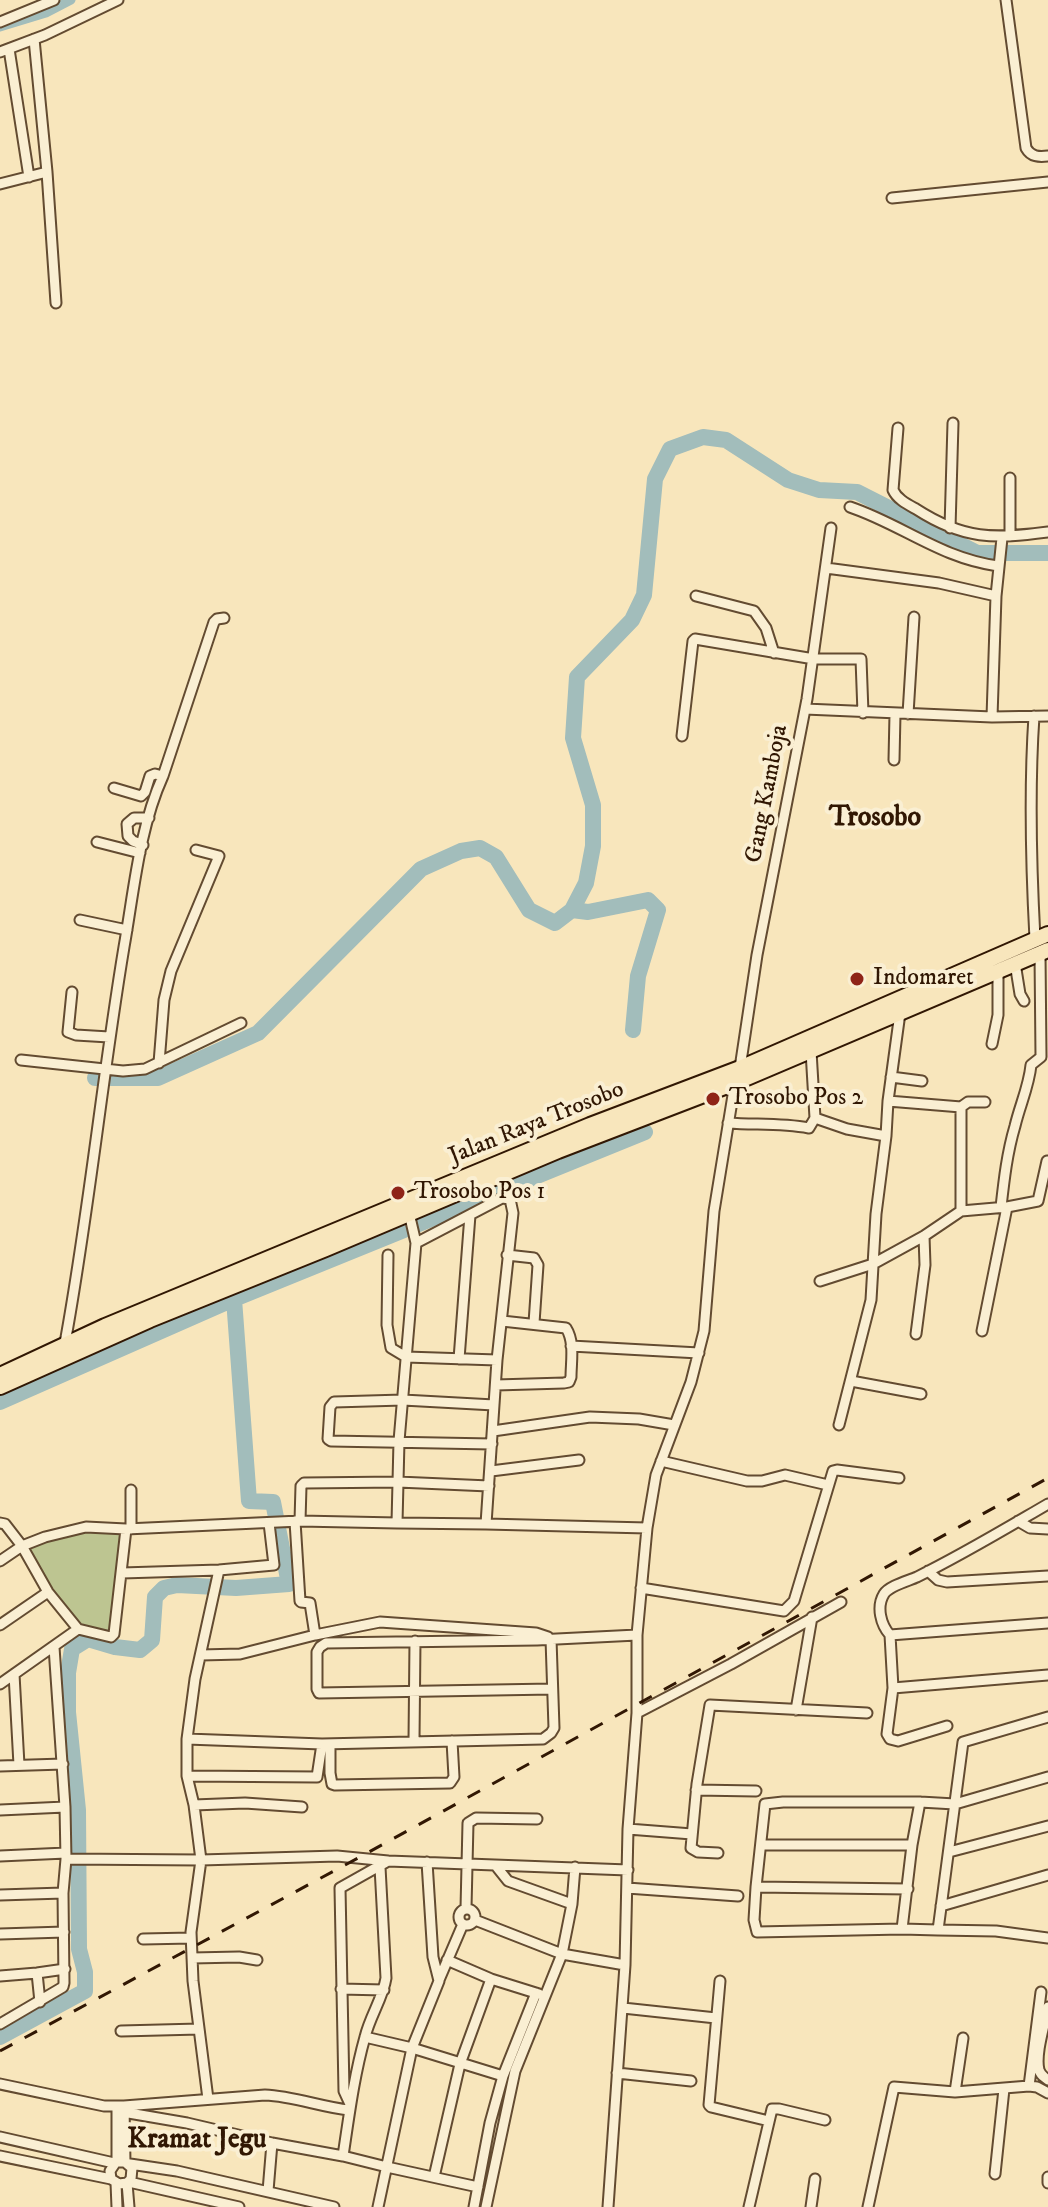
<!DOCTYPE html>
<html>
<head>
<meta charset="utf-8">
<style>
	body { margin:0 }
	canvas { display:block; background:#f8e6bc }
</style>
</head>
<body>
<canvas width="1048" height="2207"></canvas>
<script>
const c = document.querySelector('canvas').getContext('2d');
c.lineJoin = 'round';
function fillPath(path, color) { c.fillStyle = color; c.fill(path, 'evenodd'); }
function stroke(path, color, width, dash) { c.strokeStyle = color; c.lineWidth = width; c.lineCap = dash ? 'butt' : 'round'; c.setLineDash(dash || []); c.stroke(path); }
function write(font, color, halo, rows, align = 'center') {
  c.font = font + ' "IM FELL DW Pica",serif'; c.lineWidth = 8; c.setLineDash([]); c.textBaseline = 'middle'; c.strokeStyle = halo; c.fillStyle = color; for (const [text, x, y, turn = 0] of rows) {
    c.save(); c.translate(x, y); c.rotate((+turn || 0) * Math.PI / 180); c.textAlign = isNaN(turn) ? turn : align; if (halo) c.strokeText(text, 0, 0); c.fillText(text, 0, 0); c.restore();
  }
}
const green = new Path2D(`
	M85,1528L124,1530L112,1636L78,1628L50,1590L24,1547Z`);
const canal = new Path2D(`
	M0,27L46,13L71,0`);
const river = new Path2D(`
	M572,910L588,912L648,900L658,910L638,976L633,1030
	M95,1078H158L258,1033L421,869L461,851L480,848L496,857L529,910L555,923L572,910L586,883L593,846V805L573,738L577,677L632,620L644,595L655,479L670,449L703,437L726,440L788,480L819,490L857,492L977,553H1048
	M0,1402L234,1299L645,1132
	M0,2037L85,1991V1972L79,1949L78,1810L68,1712V1673L72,1649L88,1639L115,1647L140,1650L152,1640L155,1597L164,1588L177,1585L236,1588L289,1584L273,1502L249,1501L234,1299`);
const minor = new Path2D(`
	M1006,0L1026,148C1031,157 1039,157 1048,156
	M0,22L54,0
	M34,39L47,172L56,303
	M9,49L29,177
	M0,52L45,35L118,0
	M0,184L47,172
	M892,198L1048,182
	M898,428L893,490C897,499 907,504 916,509C964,540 994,539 1048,532
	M1010,478V536
	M850,507C903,525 940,558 998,566
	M950,528L953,423
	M826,568L939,583L996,596
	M696,596L754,611L766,628L774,653
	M805,709L992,717L1048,716
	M908,714L914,617
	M1034,716C1029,790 1031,865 1035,939
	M992,717L996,596L1002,538
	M682,736L693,641L695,639L814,659H861L863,713
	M894,760L895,714
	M114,788L141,796L145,792L150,776L155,774L163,776
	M97,842L140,853
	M143,845L133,841L128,836L127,824L134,818H149
	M80,920L127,930
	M1015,963L1020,994L1024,1001
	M72,992L68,1032L76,1035L109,1037
	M992,1044L998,1015V972
	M811,1051L815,1118L847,1129L886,1136
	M21,1060L123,1071L145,1069L241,1023
	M159,1063L164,1000L171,971L219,856L196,850
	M740,1068L757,955L807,699L831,528
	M891,1077L922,1081
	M888,1101L961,1107V1211L1007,1207L982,1331
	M961,1107L968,1102H985
	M728,1123C756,1125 781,1123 809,1128L815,1118
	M1001,1207C1004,1180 1007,1153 1015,1126C1020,1105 1029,1086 1031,1065L1041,1057L1040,954
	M1007,1207L1038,1201L1047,1161
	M388,1255L387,1325L391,1348L406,1357L497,1360
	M507,1255L534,1258L538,1265L534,1323
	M820,1281L873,1264L924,1236L961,1211
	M916,1334L925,1265L924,1236
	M65,1343C89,1212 102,1079 124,947C134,891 139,829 163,776L214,622L217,619L224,618
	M571,1346L699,1353
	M459,1359L470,1215
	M851,1381L921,1394
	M496,1385L564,1383L569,1382L571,1377C571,1362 575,1342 566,1328L502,1321
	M839,1425L871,1300L876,1214L886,1136L888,1101L900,1013
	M493,1431L590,1417L639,1419L674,1425
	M492,1444L331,1441L328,1439L330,1407L334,1402L403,1400L494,1405
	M661,1461L747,1481H762L785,1475L828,1485
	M491,1471L579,1460
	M1048,1504C1005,1529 962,1555 917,1577C908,1581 889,1586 884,1594C876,1607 881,1625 890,1635L1048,1623
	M295,1521L300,1601L301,1602L310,1603L315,1635
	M300,1521L301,1486L304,1483L398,1482L489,1486
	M1018,1521L1030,1528L1048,1529
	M0,1523L5,1524L22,1546L48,1592L78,1629L111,1637L114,1634L126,1529
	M397,1523L486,1524L497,1360L513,1213L510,1199L502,1198L416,1243
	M486,1524L647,1528
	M131,1529V1490
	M0,1561L22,1546L45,1537L86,1527L126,1529L300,1521L397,1523L399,1441L416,1243L409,1213
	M928,1571L938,1580L947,1582L1048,1576
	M122,1573L219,1570L274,1565L269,1523
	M641,1588L784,1611L794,1601L833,1471L837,1470L899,1478
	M0,1625L48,1592
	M890,1635L893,1688L887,1734L890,1739L898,1741L947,1726
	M201,1655L240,1654L315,1635L380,1622L536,1633L548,1637
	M14,1674L19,1765
	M0,1684L78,1629
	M893,1688L1048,1675
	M552,1689L319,1693L317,1689V1652L320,1647L326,1643L537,1640L637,1635
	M796,1710L812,1617
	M637,1713L731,1664L841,1602
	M1048,1717L963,1742L938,1930L996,1931L1048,1938
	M187,1739L322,1744L543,1739L551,1733L554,1728L551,1639
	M414,1740L415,1641
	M330,1744V1773L332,1784L335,1785L450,1783L454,1777L452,1741
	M0,1766L63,1764
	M187,1776L317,1777L322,1744
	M696,1790L756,1791
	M194,1805L245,1803L302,1807
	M0,1810L65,1807
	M628,1829L692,1834
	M762,1845H912
	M949,1852L1048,1826
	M718,1853L698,1852L691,1848L697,1784L710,1705L867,1713
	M0,1856L66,1853
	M66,1859L201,1860L337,1856L388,1861
	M496,1866L508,1881L572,1904
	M756,1887L908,1889
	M627,1888L738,1896
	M0,1895L63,1893
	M941,1906L1048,1875
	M466,1908L468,1823L476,1818L537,1819
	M459 1917a8 8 0 1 1 16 0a8 8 0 1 1-16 0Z
	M475,1920L562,1954L625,1965
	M902,1929L912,1845L920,1802
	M938,1930L902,1929L757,1932L754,1920L756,1887L765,1804L783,1802H920L955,1804L1048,1777
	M0,1934L64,1932
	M143,1939L191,1938
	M192,1958L239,1957L257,1960
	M447,1960L491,1979L539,1994
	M37,1973L40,2002
	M0,1976L37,1973L65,1969
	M439,1980L463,1924
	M720,1981L709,2105L711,2107L769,2121
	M341,1989L384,1990
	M1048,2007C1045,2024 1035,2054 1039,2070C1041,2076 1043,2076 1048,2080
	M623,2008L716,2018
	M0,2024L63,1987L64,1983L63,1893L66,1859L65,1807L54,1647
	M121,2031L199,2029
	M365,2037L412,2048L503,2076
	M617,2073L691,2081
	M0,2084L104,2106H124L265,2095C293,2096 321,2107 349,2110
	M1029,2086L1041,1992
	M955,2092L963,2038
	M208,2099L193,1981L191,1932L201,1860L194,1805L187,1776V1739L195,1679L219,1570
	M350,2104L344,2091L340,1888L388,1861L628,1870
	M124,2106L125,2162
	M117,2109V2162
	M117,2111L187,2123L272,2143L343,2156L387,2167L478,2187
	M0,2137L114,2163
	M0,2156L111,2179L119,2184L127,2183L131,2179L132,2168L125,2162H116L110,2171L111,2179
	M343,2156C349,2116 354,2076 365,2037C370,2016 383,1998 386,1978L380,1867
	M130,2164L177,2171L334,2207
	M995,2174L1004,2089
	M434,2177L460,2064L491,1979
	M1048,2177V2183
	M129,2182L239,2207
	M116,2183L117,2207
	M127,2183L129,2207
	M268,2191L272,2143
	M378,2207L412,2048L439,1981L433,1957L427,1862
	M474,2207L490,2123L503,2076L536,1993
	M486,2207L515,2071L562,1954L572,1904L575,1867
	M608,2207L625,1965L628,1829L637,1713V1635L647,1528L656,1475L691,1382L704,1331L714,1211L735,1083
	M749,2207L772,2109H779L825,2120
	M811,2207L815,2179
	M868,2207L894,2087L955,2092L1029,2086L1037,2087L1048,2093`);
const highway = new Path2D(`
	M0,1375L105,1326L590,1125L740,1068L1048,934
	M0,1387L150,1320L326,1249L558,1151L735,1083L1048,950`);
const rail = new Path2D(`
	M0,2051L358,1858L1048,1478`);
const markers = [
	[857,979,8,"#8f2418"],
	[713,1099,8,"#8f2418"],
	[398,1193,8,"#8f2418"]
];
const streetNames = [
	["Gang Kamboja",768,794,-79],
	["Jalan Raya Trosobo",537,1124,-22]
];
const poiNames = [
	["Indomaret",873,979],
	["Trosobo Pos 2",729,1099],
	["Trosobo Pos 1",414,1193]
];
const quarterNames = [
	["Trosobo",875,819],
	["Kramat Jegu",197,2141]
];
fillPath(green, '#bdc591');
stroke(canal, '#a2bdbb', 9);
stroke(river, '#a2bdbb', 16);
stroke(minor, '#634b31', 13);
stroke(highway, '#311703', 18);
stroke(minor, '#faefd3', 9);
stroke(highway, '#f8e6bc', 14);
stroke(rail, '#311703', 3, [14, 14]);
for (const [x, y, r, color] of markers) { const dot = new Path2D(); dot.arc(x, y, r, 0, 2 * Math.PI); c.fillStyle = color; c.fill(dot); stroke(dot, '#faefd3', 3); }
write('24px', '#311703', '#faefd3', streetNames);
write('24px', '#311703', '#faefd3', poiNames, 'left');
write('bold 28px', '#311703', '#faefd3', quarterNames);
</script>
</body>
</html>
